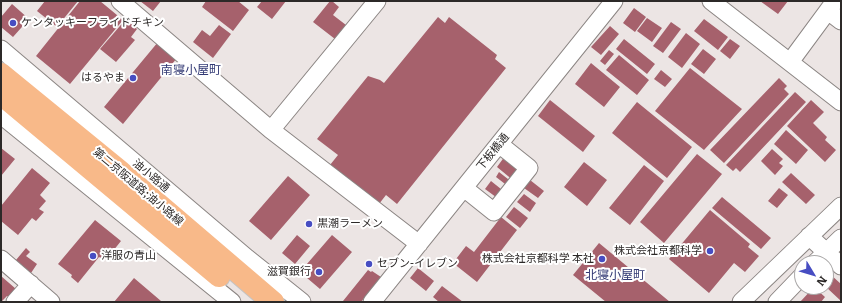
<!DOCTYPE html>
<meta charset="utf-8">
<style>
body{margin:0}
#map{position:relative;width:842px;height:303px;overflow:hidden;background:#ece5e4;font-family:Literata,serif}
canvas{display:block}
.frame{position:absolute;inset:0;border:2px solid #2c2928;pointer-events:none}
.north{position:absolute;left:794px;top:255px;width:40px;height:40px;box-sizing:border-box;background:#fff;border:1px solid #aba9a9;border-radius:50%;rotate:128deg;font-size:11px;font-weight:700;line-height:16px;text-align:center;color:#2c2928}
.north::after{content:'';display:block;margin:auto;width:14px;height:18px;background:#474dc2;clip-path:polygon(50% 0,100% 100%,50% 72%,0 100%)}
</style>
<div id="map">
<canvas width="842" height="303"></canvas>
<div class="frame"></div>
<div class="north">N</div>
</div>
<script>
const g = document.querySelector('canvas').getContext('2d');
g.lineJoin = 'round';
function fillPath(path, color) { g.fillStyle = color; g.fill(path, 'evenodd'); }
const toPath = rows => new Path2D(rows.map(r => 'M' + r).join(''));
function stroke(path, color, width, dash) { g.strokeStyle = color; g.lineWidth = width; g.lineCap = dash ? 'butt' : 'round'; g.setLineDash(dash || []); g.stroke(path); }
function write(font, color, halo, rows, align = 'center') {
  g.font = font + ' Literata,"Noto Sans JP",serif'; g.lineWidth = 4; g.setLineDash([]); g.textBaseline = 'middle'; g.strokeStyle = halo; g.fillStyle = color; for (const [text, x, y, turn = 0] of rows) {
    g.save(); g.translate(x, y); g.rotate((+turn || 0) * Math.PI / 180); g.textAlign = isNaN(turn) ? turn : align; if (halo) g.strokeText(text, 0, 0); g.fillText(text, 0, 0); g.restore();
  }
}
fillPath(toPath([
 [45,1,78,1,57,27,37,11],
 [80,1,100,1,123,20,70,84,36,56],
 [140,1,161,1,153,11],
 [206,1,238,1,249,10,233,31,202,7],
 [262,1,286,1,272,19,257,7],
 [330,1,332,1,339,7,333,15,346,25,335,39,313,22],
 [760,1,788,1,778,14],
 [12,4,29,19,13,37,1,27,1,17],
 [634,8,646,17,635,32,623,23],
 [438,17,445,23,449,17,497,55,495,59,506,68,397,204,386,195,379,204,330,165,338,155,317,139,368,76,380,80,384,83],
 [647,18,662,28,652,42,637,31],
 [126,19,137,29,131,37,135,40,116,62,100,49],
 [704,19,728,37,718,50,694,31],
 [671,22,681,29,663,53,653,46],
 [219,25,231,34,213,58,193,42,202,30,210,36],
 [610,26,619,34,601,55,591,47],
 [686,33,700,44,682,68,668,57],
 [624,39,655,64,647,74,616,49],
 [730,39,740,46,730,59,720,51],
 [158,42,177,58,123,124,104,107],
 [703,49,716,59,704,74,691,64],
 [609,50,614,54,605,65,600,61],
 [619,55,649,80,637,95,606,70],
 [591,63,620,87,604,107,575,84],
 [690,68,742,109,704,150,655,111],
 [661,70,672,79,665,87,654,79],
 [779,78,787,86,784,89,789,94,724,163,710,150],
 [795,92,806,102,740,172,736,168,733,171,726,165],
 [550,100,595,136,583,152,538,116],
 [811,100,824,112,813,123,827,137,825,140,836,150,825,162,787,126],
 [637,102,692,147,667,178,612,133],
 [786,130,808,150,796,164,774,144],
 [1,148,15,159,1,176],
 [772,149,783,159,779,163,783,166,775,175,761,161],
 [697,154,722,174,664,243,640,222],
 [505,156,522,170,514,181,497,167],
 [584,162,607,180,587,206,564,187],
 [644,165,664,181,630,225,609,208],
 [32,168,50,183,40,195,46,201,39,209,44,212,36,221,32,218,18,235,1,221,1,206],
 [499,172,513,183,509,187,496,177],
 [791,173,815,195,806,204,782,182],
 [288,176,310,195,271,240,249,221],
 [530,180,544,191,538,198,524,188],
 [491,181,506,193,500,200,485,189],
 [779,188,788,195,777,208,768,201],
 [524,194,536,203,530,212,517,202],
 [722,197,771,238,761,249,712,208],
 [514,207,528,218,520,228,506,217],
 [710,210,750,244,748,247,759,256,745,272,734,263,709,293,669,259],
 [501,217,517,230,477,282,453,263,466,246,474,252],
 [95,220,121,241,113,251,110,248,101,258,99,257,78,283,71,277,72,275,58,264],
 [297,235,310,246,295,264,282,253],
 [332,235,352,252,320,289,300,272],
 [599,243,670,302,606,302,573,275],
 [26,248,30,252,26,256,37,264,31,273,16,260],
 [418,268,434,281,426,291,410,278],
 [368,270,371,272,372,271,381,277,379,280,361,302,345,302,343,301],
 [831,275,841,284,841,301,826,287,826,280],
 [1,276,16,289,9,297,7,296,1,302],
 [134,278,161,301,160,302,114,302],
 [442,286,463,302,439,302,433,297],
 [814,287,825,297,821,302,800,302]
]), '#a6616c');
const minor = toPath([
 [120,1,271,130,419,244],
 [711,1,841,102],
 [828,11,841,21],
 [1,49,247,258,302,302],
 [790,62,835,1],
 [1,115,232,302],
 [271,130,377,1],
 [464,188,494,212,529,168,499,144],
 [809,236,841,266],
 [1,259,51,302],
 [815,263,841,238],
 [15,302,31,284],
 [372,302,614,1],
 [741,302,841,206],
 [777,302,802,276]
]);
const highway = toPath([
 [1,74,121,172,273,302],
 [1,94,219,276]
]);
stroke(minor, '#8b8583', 19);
stroke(highway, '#c4c3c3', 24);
stroke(minor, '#fff', 17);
stroke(highway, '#f8b989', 22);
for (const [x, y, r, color] of [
 [13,23,4,"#474dc2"],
 [133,78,4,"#474dc2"],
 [309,224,4,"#474dc2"],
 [710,251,4,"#474dc2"],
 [93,256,4,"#474dc2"],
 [602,259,4,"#474dc2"],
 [369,264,4,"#474dc2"],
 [319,272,4,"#474dc2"]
]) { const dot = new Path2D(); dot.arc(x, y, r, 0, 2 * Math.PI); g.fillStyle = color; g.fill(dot); stroke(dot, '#fff', 1.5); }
write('11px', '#2c2928', '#fff', [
 ["ケンタッキーフライドチキン",21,23],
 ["はるやま",125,78,"right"],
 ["黒潮ラーメン",317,224],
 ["株式会社京都科学",702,251,"right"],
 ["洋服の青山",101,256],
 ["株式会社京都科学 本社",594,259,"right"],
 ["セブン-イレブン",377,264],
 ["滋賀銀行",311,272,"right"]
], 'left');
write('11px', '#2c2928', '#fff', [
 ["下板橋通",493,152,-51],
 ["油小路通",151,176,40],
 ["第二京阪道路;油小路線",138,187,40]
]);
write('12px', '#323974', '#fff', [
 ["南寝小屋町",191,70],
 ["北寝小屋町",615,275]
]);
</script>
